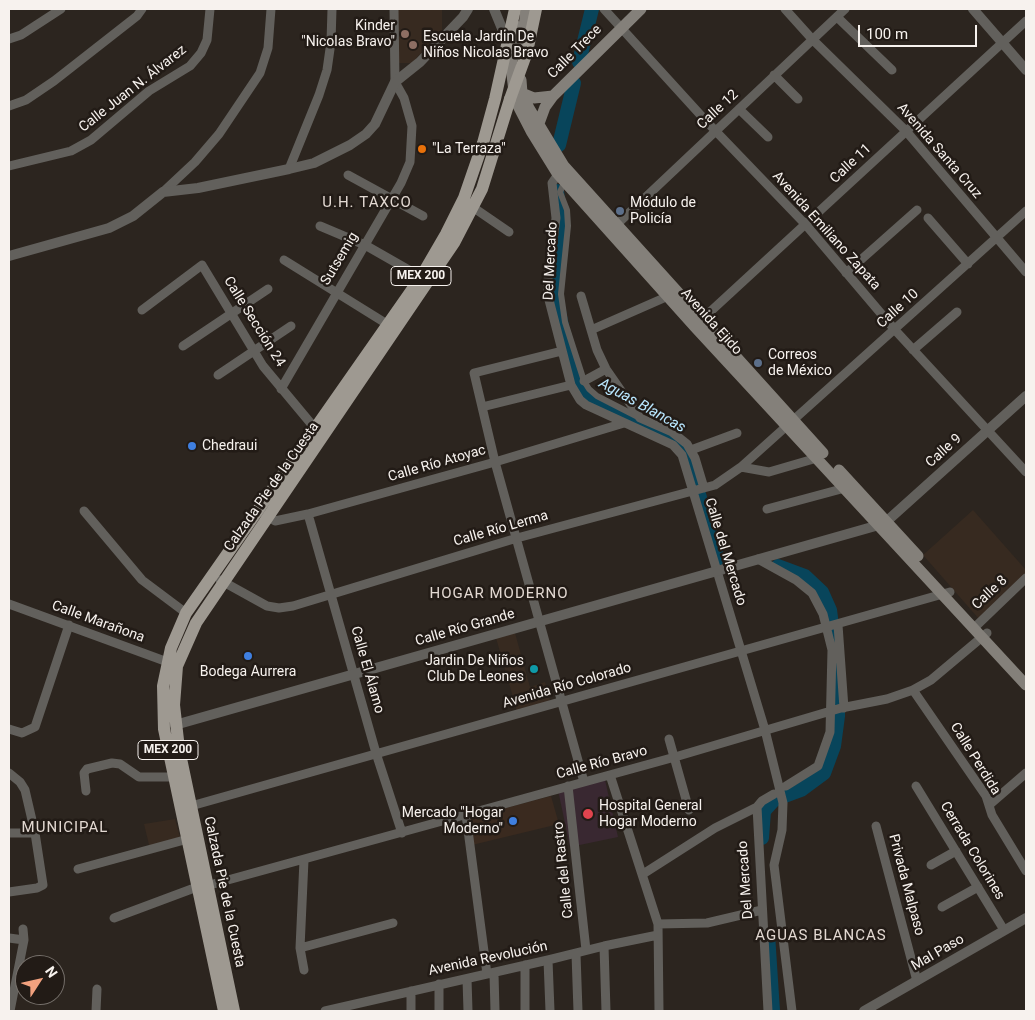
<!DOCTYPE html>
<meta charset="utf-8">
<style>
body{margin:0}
#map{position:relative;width:1035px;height:1020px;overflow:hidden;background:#2c251f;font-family:Roboto,sans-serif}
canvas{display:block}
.frame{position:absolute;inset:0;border:10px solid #f7f2ee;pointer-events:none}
.north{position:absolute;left:15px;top:955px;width:50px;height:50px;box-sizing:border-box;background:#221b16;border:1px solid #77716c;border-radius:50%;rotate:55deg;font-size:14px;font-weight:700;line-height:20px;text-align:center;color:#f7f2ee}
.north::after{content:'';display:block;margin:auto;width:18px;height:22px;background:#f2a17e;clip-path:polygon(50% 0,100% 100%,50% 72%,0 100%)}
.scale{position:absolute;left:858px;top:25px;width:119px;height:22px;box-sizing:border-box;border:2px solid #f7f2ee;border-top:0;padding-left:6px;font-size:15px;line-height:18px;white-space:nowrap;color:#f7f2ee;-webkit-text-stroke:4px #221b16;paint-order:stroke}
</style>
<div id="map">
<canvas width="1035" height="1020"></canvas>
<div class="frame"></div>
<div class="north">N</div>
<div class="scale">100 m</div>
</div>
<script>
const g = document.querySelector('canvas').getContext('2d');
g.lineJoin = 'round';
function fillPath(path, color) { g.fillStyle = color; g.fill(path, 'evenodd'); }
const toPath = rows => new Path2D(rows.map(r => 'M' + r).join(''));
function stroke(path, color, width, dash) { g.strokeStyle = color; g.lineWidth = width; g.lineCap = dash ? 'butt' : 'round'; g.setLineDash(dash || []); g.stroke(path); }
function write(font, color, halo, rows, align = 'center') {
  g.font = font + ' Roboto,sans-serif'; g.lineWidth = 5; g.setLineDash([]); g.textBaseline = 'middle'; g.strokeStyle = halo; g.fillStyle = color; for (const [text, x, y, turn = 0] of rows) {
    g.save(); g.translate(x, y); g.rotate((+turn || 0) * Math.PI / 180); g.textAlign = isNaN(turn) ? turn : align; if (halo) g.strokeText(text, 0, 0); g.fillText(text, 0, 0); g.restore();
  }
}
fillPath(toPath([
 [551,796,559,824,472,845,468,818]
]), '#3a2a1f');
fillPath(toPath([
 [396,9,442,9,442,35,418,56,413,63,397,63],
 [973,510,1026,570,1026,576,979,619,923,555],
 [515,633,530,687,545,682,551,704,517,711,496,638],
 [175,819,182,844,150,849,144,824]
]), '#372a20');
fillPath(toPath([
 [605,780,618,837,570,847,558,790]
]), '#392831');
stroke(toPath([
 [579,62,592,9],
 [559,145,574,83],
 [557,191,561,229,553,282,564,336,580,388,593,400,676,441,686,450,718,559],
 [762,838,764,811,774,800,801,790,824,773,834,746,838,716,838,673,830,610,822,592,805,576,778,566],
 [768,934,773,1011]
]), '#08455b', 14);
stroke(toPath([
 [565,181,560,192,567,210,568,226,561,294,565,322,584,381,589,389,597,396,638,417]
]), '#62605c', 6);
stroke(toPath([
 [604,9,706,121,806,225,895,330,1026,472],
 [785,9,812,39,906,131,1026,272],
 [837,17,892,70],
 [9,39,21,35,61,9],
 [774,75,798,99],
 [9,106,26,100,54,81,137,16,142,9],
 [739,109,768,137],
 [9,166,71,151,91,140,149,91,190,66,201,53,207,40,210,9],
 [289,169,319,95,327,70,331,42,332,9],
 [561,170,552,183,556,218,548,279,548,296,571,385,580,400,586,405,673,445,682,455,765,730,783,803,782,830,774,865,792,1011],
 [348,175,423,216],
 [163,192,195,162,219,134,260,73,268,48,271,9],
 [474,208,509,232],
 [928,218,968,264],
 [320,226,365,245,421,277],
 [613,228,845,9],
 [284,260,387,324],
 [846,273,917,210],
 [581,296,597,350,606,369,640,418,672,432,687,444,695,458,704,488],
 [142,310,202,265,263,366,318,432],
 [699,322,1026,21],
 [591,330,673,294],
 [183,346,268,289],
 [913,350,957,312],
 [562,351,474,373,495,462,584,782],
 [218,375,291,326],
 [584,381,606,369],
 [281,389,401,183,410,162,412,126,404,98,395,82,394,9],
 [482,407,571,385],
 [691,450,737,433],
 [741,467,769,472,817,458],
 [767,509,845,488],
 [84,511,142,580,186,613],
 [308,514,376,753,402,833],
 [265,515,275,521,308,514,495,462,624,423],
 [758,559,796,580,812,593,823,614,832,650,830,732,818,766,786,786],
 [220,580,267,606,279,608,293,606,517,538,715,485,741,467,1026,211],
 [9,604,173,664],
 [838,625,844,708],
 [974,628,1026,578],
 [913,690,986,796,992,815,1026,871],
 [9,729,22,733,35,727,69,625],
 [669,739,689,810],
 [9,773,20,782,25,790,35,833,43,885,37,888,9,892],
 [610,775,658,924,659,1011],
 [568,786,586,950],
 [916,786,1004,930],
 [86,791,84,773,87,769,112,763,120,764,139,777,173,777],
 [989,805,1026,773],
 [191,806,950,592],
 [757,807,768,1011],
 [466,815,487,974],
 [876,826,917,981],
 [9,833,35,833],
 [304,860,300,948,304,970],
 [931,865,956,851],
 [78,869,188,839],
 [643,874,715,828,757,807,762,801,774,794],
 [206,886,675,757,841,708,887,699,913,690,931,680,987,633],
 [942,907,978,887],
 [114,918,197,887],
 [658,924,707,923,762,910],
 [9,938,24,940],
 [604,946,606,1011],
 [300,948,393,923],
 [576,954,578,1011],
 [548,960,550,1011],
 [494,973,495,1011],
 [467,979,468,1011],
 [439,984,439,1011],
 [10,1011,24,940,23,929],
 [96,1011,97,989],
 [325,1011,548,960,604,946,658,935],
 [411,1011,411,991],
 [525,1011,525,965]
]), '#62605c', 9);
stroke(toPath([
 [494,9,508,43],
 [973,9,1026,70],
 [9,256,109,228,133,216,163,192,198,188,289,169,314,163,350,145,366,134,375,124,395,82,420,62,463,17,468,9],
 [175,725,879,525,887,521,1026,396],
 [864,1011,1026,918]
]), '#62605c', 10);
stroke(toPath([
 [516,26,511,66,515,100,531,131,557,173,695,327,1026,685],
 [521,56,526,9],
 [521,80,522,93,529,108,564,166,823,453],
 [522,93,534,98,553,96],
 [538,126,545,107,553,96,641,9],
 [839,470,918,556]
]), '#84807a', 11);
stroke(toPath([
 [224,1011,164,729,163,686,171,648,186,613,421,277,446,234,464,198,483,143,495,99,515,9],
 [234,1011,179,749,174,705,177,666,196,623,454,243,482,189,510,99]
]), '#9e9991', 12);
stroke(toPath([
 [510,99,527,52,536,9]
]), '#9e9991', 12);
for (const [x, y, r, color] of [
 [405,34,5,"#8d6e63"],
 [413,45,5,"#8d6e63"],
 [422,149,5,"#e8710a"],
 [620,211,5,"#5c6f8a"],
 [758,363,5,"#5c6f8a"],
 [192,446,5,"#3f7fe0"],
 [248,656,5,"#3f7fe0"],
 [534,669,5,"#0f9aa8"],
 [588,814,6,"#e0444e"],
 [513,821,5,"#3f7fe0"]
]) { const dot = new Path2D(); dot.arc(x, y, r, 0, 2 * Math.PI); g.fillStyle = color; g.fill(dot); stroke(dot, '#221b16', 2); }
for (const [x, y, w] of [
 [421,276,60],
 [168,750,60]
]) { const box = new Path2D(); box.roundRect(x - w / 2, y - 9.5, w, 19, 4); g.fillStyle = '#221b16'; g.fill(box); stroke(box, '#f7f2ee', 1); }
write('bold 12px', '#f7f2ee', null, [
 ["MEX 200",421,276],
 ["MEX 200",168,750]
]);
write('14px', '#f7f2ee', '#221b16', [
 ["Kinder",395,26,"right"],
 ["\"Nicolas Bravo\"",395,42,"right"],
 ["Escuela Jardin De",423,37],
 ["Niños Nicolas Bravo",423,53],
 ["\"La Terraza\"",432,149],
 ["Módulo de",630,203],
 ["Policía",630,219],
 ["Correos",768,355],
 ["de México",768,371],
 ["Chedraui",202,446],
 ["Jardin De Niños",524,661,"right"],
 ["Club De Leones",524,677,"right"],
 ["Bodega Aurrera",248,672,"center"],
 ["Hospital General",599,806],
 ["Hogar Moderno",599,822],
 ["Mercado \"Hogar",503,813,"right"],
 ["Moderno\"",503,829,"right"]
], 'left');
write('14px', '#f7f2ee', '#221b16', [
 ["Calle Trece",575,52,-45],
 ["Calle Juan N. Álvarez",133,89,-38],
 ["Calle 12",718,110,-43],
 ["Avenida Santa Cruz",939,151,49],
 ["Calle 11",851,164,-43],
 ["Avenida Emiliano Zapata",826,231,48],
 ["Sutsemig",340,259,-59],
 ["Del Mercado",551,261,-87],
 ["Calle 10",898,309,-42],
 ["Calle Sección 24",254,322,58],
 ["Avenida Ejido",711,322,48],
 ["Calle 9",944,451,-42],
 ["Calle Río Atoyac",437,464,-16],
 ["Calzada Pie de la Cuesta",272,487,-55],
 ["Calle Río Lerma",501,529,-16],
 ["Calle del Mercado",725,552,73],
 ["Calle 8",990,593,-43],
 ["Calle Marañona",98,622,20],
 ["Calle Río Grande",465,628,-16],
 ["Calle El Álamo",367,670,74],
 ["Avenida Río Colorado",567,686,-16],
 ["Calle Perdida",975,759,58],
 ["Calle Río Bravo",602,763,-15],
 ["Cerrada Colorines",972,851,59],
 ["Calle del Rastro",564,870,-96],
 ["Del Mercado",746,880,-94],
 ["Privada Malpaso",906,885,75],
 ["Calzada Pie de la Cuesta",224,892,78],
 ["Mal Paso",938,953,-30],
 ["Avenida Revolución",488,959,-12]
]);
g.letterSpacing = '1px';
write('15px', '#e3d9d2', '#221b16', [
 ["U.H. TAXCO",367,203],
 ["HOGAR MODERNO",499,594],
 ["MUNICIPAL",65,828],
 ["AGUAS BLANCAS",821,936]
]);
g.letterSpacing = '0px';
write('italic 15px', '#b9e7ff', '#221b16', [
 ["Aguas Blancas",642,406,29]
]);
</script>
